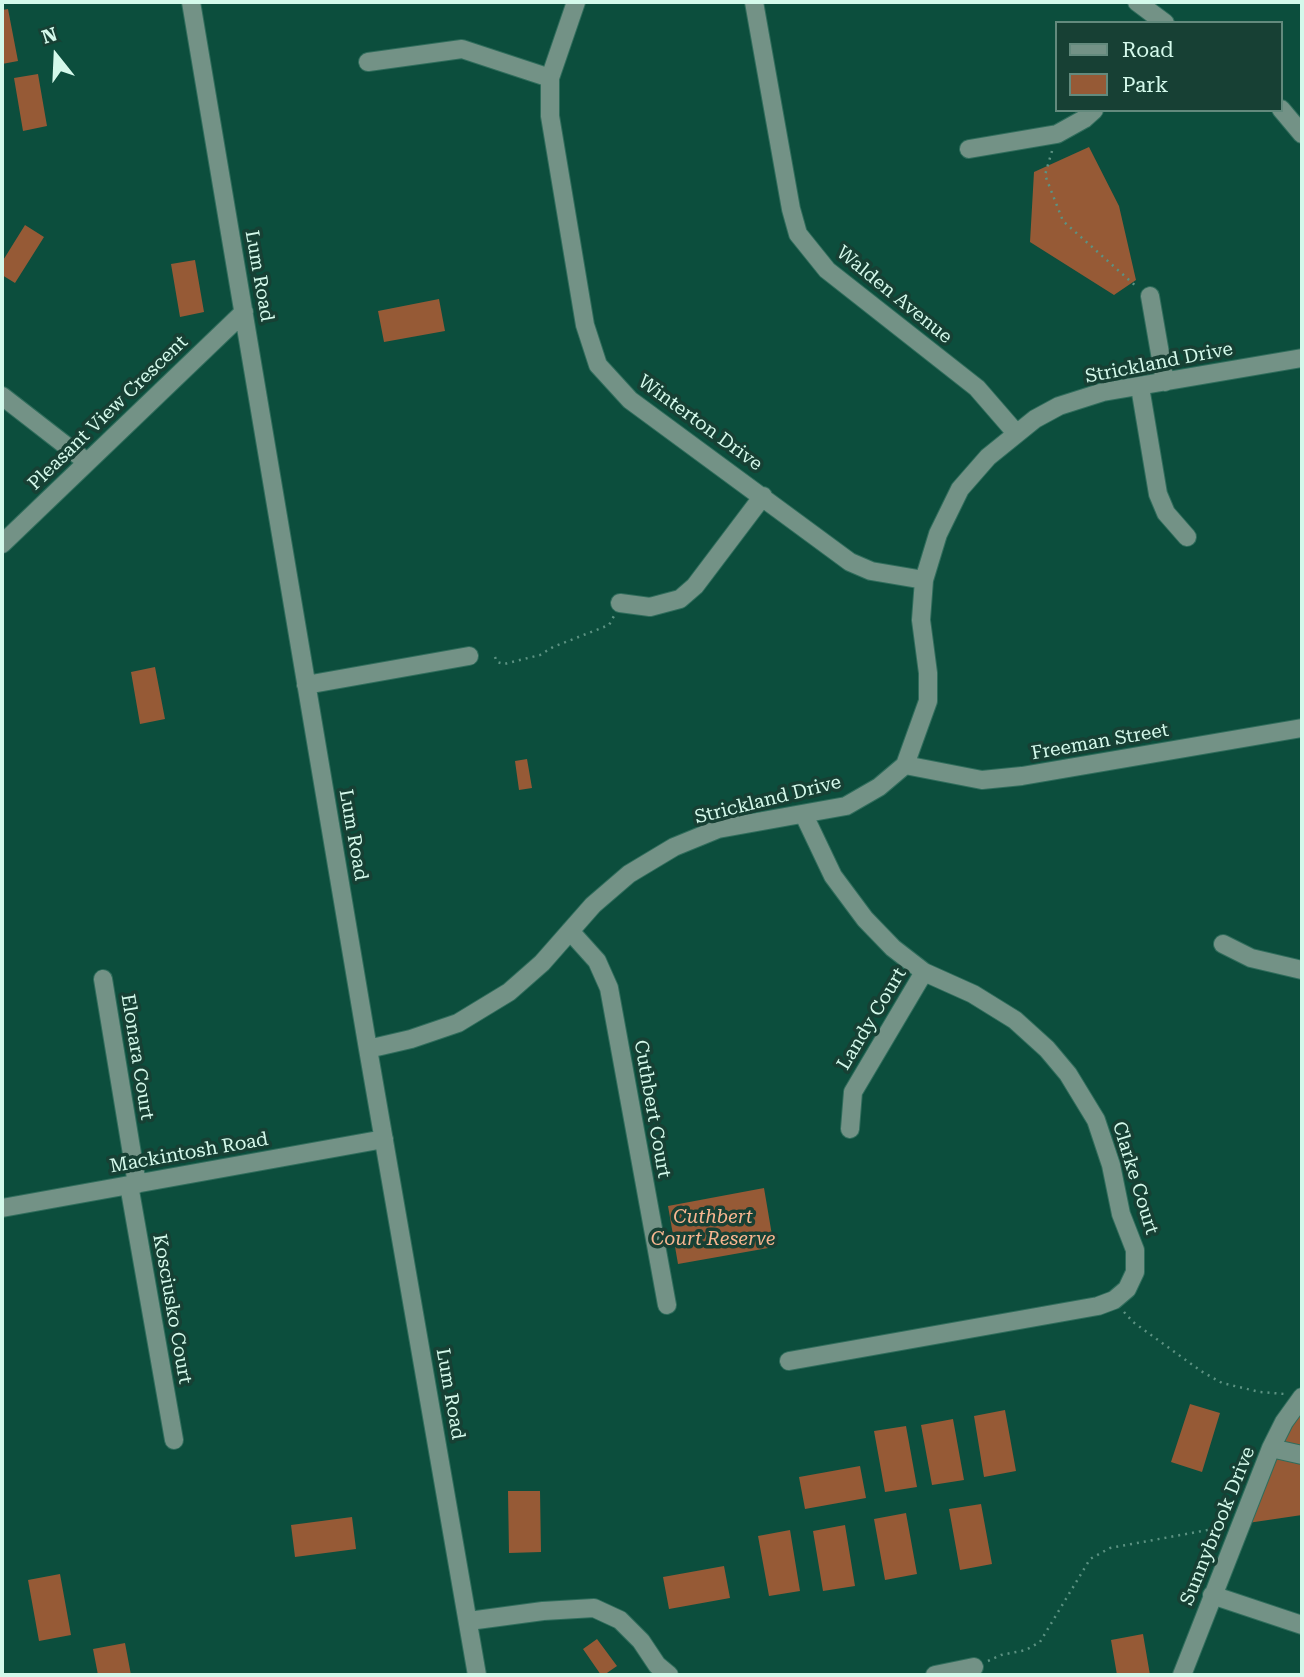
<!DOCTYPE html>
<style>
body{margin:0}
#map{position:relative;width:1304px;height:1677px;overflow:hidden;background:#0c4e3d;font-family:"Roboto Serif",serif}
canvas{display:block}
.frame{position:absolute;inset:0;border:4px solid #d4f9eb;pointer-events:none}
.legend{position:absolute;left:1055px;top:21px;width:228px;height:91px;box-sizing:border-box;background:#174034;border:2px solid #638a7d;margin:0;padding:9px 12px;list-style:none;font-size:21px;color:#d4f9eb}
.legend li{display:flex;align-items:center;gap:14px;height:35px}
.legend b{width:35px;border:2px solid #638a7d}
.north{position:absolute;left:21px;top:21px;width:70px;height:70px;-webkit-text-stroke:5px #174034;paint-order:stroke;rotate:342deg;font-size:19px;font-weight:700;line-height:28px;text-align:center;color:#d4f9eb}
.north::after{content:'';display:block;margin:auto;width:24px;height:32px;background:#d4f9eb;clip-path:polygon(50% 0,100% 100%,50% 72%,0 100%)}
</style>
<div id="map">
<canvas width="1304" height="1677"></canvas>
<div class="frame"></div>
<ul class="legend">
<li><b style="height:9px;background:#739286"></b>Road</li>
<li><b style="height:19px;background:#965a36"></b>Park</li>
</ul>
<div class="north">N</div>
</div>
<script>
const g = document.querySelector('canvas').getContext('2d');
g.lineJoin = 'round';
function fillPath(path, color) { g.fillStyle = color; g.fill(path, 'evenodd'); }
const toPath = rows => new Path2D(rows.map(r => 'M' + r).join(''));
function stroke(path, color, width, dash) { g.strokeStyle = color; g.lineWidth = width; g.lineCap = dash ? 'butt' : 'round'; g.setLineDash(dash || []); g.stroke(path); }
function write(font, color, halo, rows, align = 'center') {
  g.font = font + ' "Roboto Serif",serif'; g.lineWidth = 7; g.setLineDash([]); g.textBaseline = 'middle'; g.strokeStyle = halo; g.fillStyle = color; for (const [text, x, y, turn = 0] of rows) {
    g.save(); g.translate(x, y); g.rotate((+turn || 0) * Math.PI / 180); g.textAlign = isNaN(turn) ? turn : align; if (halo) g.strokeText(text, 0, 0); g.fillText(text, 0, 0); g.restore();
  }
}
fillPath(toPath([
 [8,9,18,61,2,64,2,10],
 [38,74,47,126,23,131,14,78],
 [1089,147,1119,206,1136,280,1114,295,1030,242,1034,172],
 [25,225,44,237,15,283,2,275,2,262],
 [195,260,204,312,180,317,171,264],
 [439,299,445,331,384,342,378,311],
 [155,667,165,719,140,724,131,672],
 [527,759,532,788,519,790,515,761],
 [764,1188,774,1247,678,1264,668,1206],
 [1302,1399,1302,1515,1241,1524],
 [1190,1404,1220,1413,1202,1472,1171,1462],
 [1005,1410,1016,1471,984,1477,974,1416],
 [953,1419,964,1480,932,1485,921,1425],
 [906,1426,917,1487,885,1492,874,1431],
 [860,1466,866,1498,805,1509,799,1477],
 [508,1491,540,1491,541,1552,509,1553],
 [981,1504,992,1564,960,1570,949,1509],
 [906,1513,917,1574,885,1580,874,1519],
 [352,1517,356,1549,295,1557,291,1525],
 [845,1525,855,1586,823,1591,813,1531],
 [790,1530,800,1591,769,1596,758,1536],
 [724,1566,730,1598,669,1609,663,1577],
 [60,1574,71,1635,39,1641,28,1580],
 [1143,1634,1150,1675,1117,1675,1111,1640],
 [597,1639,617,1666,604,1675,601,1675,583,1649],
 [125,1643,131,1675,98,1675,93,1649]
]), '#965a36');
const minor = toPath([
 [191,2,368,1049,477,1675],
 [576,2,550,78,550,116,585,325,598,365,630,400,850,562,871,571,924,580],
 [754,2,791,209,798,234,827,270,977,388,1016,433],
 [1137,2,1165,23],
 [368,62,462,49,550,78],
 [1281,109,1302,134],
 [969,149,1057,134,1084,119,1094,110],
 [1150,296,1165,382],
 [1140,387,1158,494,1166,513,1187,537],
 [2,396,87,462],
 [2,544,244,312],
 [620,603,650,607,680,599,695,586,763,496],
 [306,685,469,656],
 [905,765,982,780,1022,776,1302,728],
 [570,931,597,961,609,988,667,1305],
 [1223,944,1251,958,1302,970],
 [103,979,137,1184],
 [368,1049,411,1039,458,1023,509,992,542,963,593,905,629,874,674,847,718,829,846,806,879,787,905,765,928,701,928,673,921,620,924,580,938,534,960,489,988,457,1035,419,1059,406,1103,392,1302,358],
 [850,1129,853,1092,924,972],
 [129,1185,174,1440],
 [2,1208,384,1139],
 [789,1361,1098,1306,1114,1300,1127,1289,1135,1272,1135,1250,1121,1214,1111,1165,1096,1120,1068,1074,1047,1049,1015,1020,973,994,924,972,893,948,865,919,833,876,804,815],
 [1271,1448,1302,1455],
 [1212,1595,1302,1625],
 [469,1621,543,1611,594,1608,620,1620,641,1641,657,1665,669,1675],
 [935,1675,974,1667],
 [1182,1675,1271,1448,1284,1422,1302,1397]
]);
stroke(minor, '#306d5c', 20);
stroke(toPath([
 [1052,151,1045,175,1063,221,1138,288],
 [495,657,497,662,504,664,540,655,553,647,609,625,614,616],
 [1124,1312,1133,1322,1201,1371,1222,1383,1260,1392,1285,1394],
 [988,1661,1001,1655,1026,1650,1040,1642,1090,1559,1110,1548,1224,1527]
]), '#5c9282', 2.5, [2, 5]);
stroke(minor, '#739286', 18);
write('19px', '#d4f9eb', '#174034', [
 ["Lum Road",259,276,80],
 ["Walden Avenue",894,295,39],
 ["Strickland Drive",1159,363,-11],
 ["Pleasant View Crescent",108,413,-44],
 ["Winterton Drive",700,423,36],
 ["Freeman Street",1100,742,-10],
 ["Strickland Drive",768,800,-14],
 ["Lum Road",353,835,80],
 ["Landy Court",872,1019,-59],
 ["Elonara Court",137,1057,81],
 ["Cuthbert Court",652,1109,80],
 ["Mackintosh Road",189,1153,-10],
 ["Clarke Court",1135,1178,73],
 ["Kosciusko Court",172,1309,80],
 ["Lum Road",450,1394,80],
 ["Sunnybrook Drive",1218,1526,-68]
]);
write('italic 19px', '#f8b690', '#174034', [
 ["Cuthbert",713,1217],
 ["Court Reserve",713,1239]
]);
</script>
